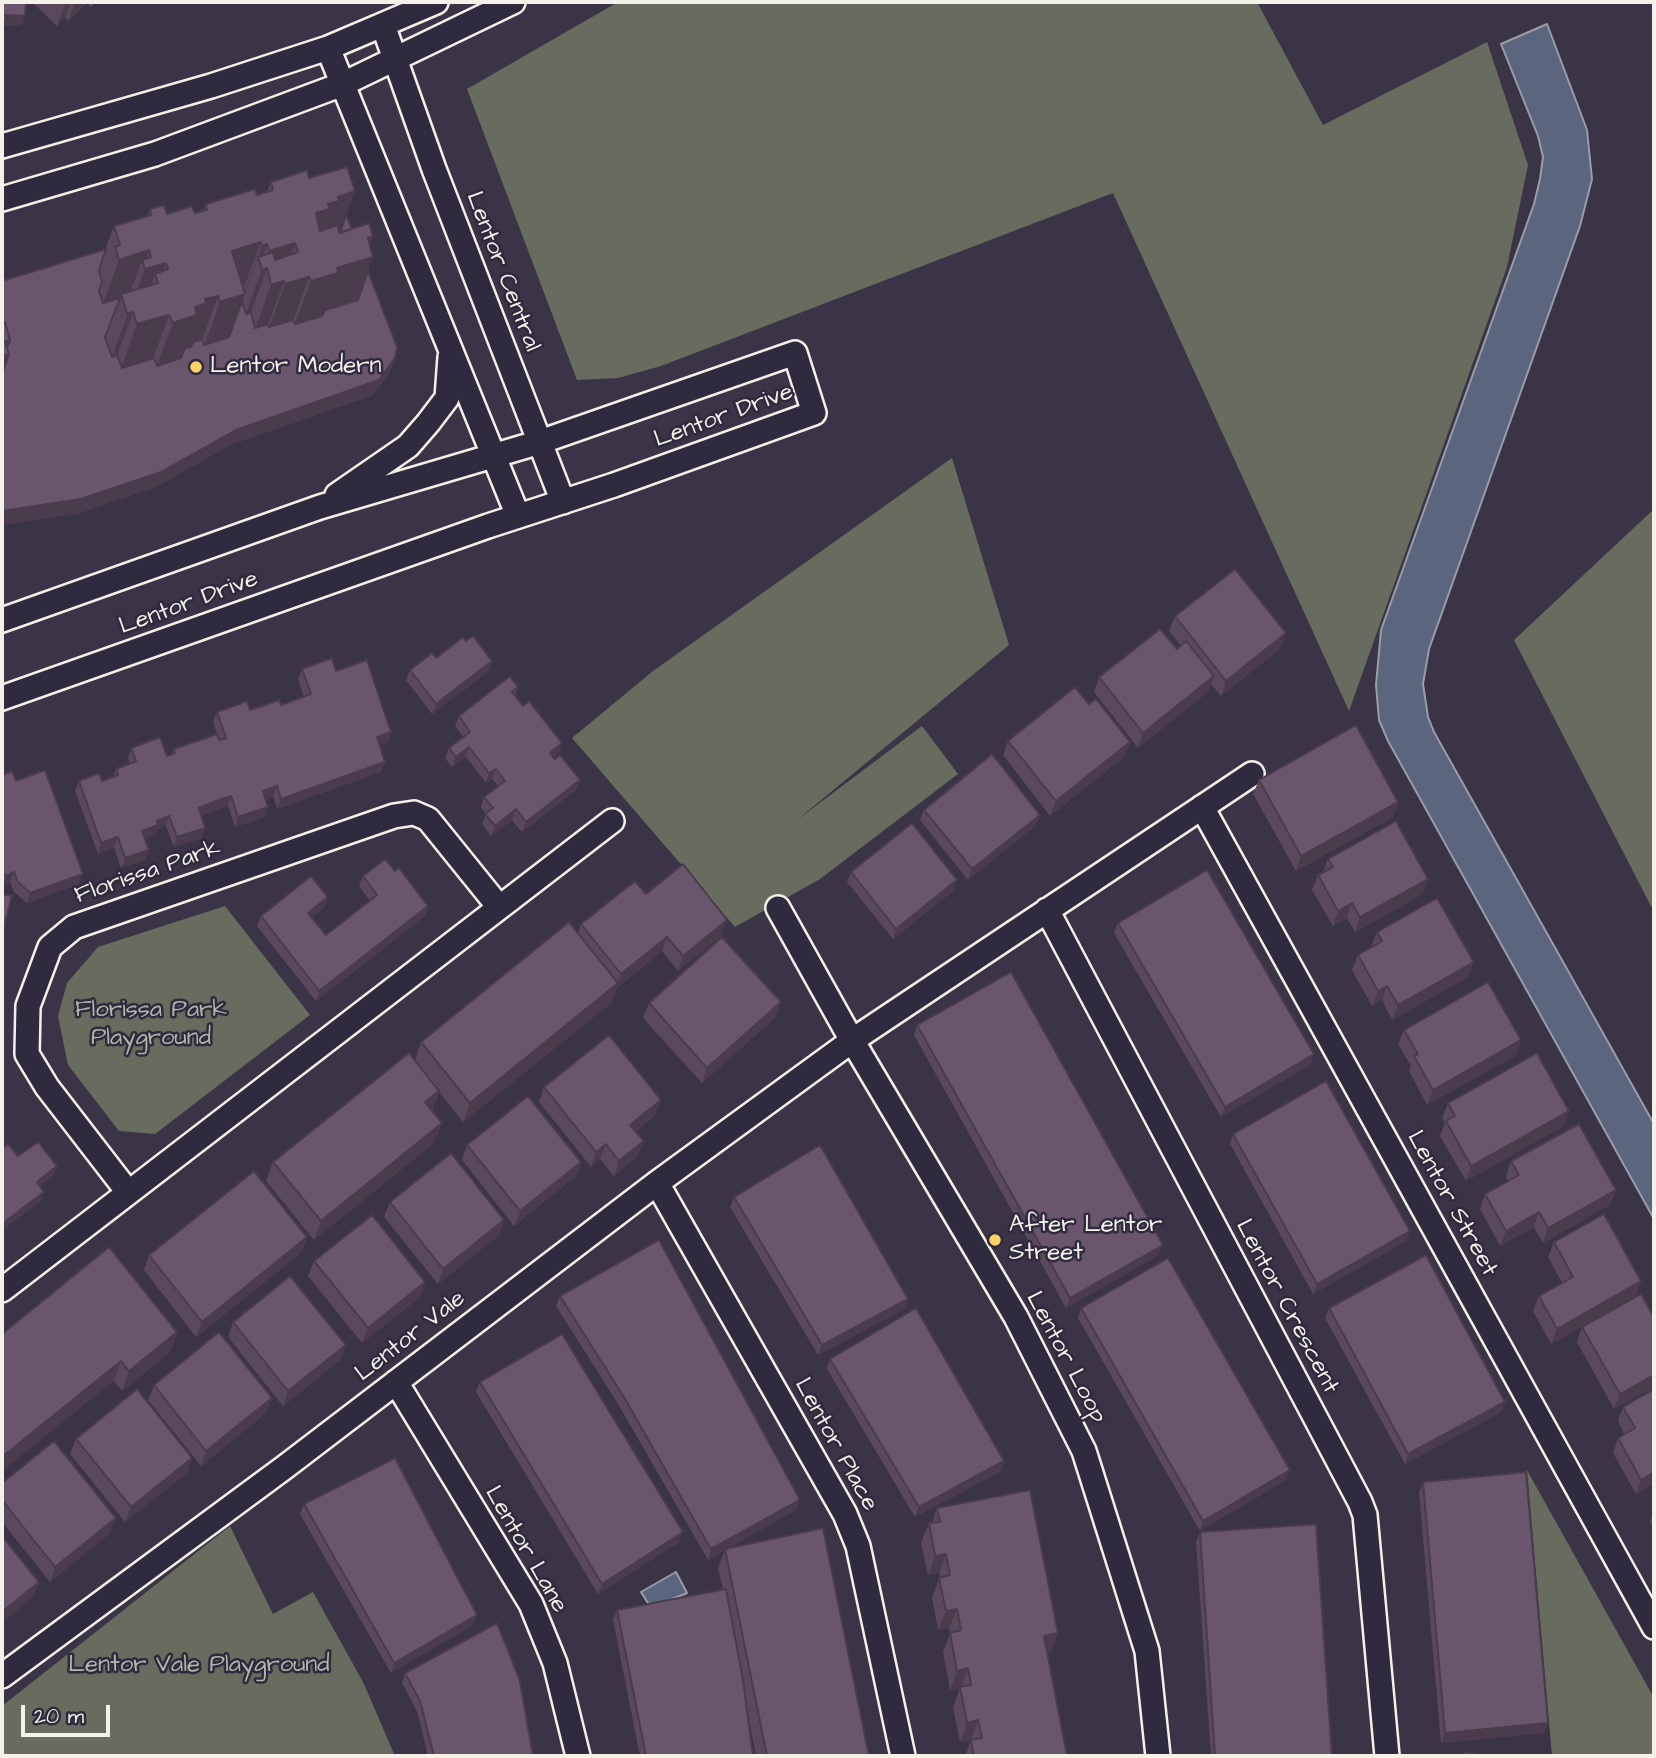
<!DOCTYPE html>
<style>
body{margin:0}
#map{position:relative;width:1656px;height:1758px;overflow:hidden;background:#3b3346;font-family:"Architects Daughter",sans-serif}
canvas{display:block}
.frame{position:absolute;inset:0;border:4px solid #f4f1e8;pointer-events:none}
.scale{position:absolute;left:21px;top:1705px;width:89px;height:32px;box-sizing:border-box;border:4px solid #f4f1e8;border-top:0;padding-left:9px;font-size:21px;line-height:24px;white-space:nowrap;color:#f4f1e8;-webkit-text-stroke:5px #2f2a3d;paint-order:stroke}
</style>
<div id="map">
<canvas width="1656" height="1758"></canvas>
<div class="frame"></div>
<div class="scale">20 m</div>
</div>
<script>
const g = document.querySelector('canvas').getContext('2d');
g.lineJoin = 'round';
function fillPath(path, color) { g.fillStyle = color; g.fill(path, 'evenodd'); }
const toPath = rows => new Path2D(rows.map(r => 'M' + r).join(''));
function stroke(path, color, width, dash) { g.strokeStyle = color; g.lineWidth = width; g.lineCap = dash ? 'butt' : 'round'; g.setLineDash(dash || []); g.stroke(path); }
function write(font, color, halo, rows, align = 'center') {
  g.font = font + ' "Architects Daughter",sans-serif'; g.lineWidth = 5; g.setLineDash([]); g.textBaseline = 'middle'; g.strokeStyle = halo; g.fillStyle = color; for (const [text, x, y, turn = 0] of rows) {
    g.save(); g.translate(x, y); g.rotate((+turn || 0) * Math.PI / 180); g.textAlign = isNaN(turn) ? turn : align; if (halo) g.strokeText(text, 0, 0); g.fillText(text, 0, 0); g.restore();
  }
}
fillPath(toPath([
 [618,2,1257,2,1323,125,1487,42,1528,165,1507,267,1349,711,1113,193,661,366,618,378,577,380,467,89],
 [952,458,1009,645,797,820,922,726,958,774,820,879,735,927,572,738,653,671],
 [1654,509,1654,912,1514,640],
 [225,906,310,1015,155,1134,119,1131,68,1065,58,1016,67,983,98,947],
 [1527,1470,1654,1698,1654,1756,1552,1756],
 [230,1526,273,1614,313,1592,363,1682,395,1756,2,1756,2,1706]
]), '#676c5f');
const water = toPath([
 [1547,24,1587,130,1592,179,1580,226,1429,649,1423,684,1428,717,1434,732,1654,1124,1654,1219,1388,741,1379,720,1376,685,1381,630,1534,204,1540,179,1543,157,1538,136,1501,44,1547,24],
 [676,1572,687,1593,651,1608,641,1592,676,1572]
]);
fillPath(water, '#5c657e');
stroke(water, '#999da8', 2);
const minor = toPath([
 [383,25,434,169,563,502],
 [328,48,518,516],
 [2,146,211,86,328,48,436,2],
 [2,199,155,154,343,84,513,2],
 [337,495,408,446,428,423,447,398,450,357],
 [2,620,320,507,540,442,795,353,814,413,614,485,488,526,2,698],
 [1202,807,1654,1627],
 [778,908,846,1030,1016,1317,1084,1451,1147,1651,1158,1756],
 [1047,910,1360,1502,1365,1515,1387,1756],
 [657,1183,845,1514,858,1546,903,1756],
 [128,1192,47,1087,27,1054,28,1006,50,947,74,927,394,816,414,813,428,819,499,907],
 [2,1290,612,821],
 [396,1382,531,1604,555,1663,578,1756],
 [2,1676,285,1467,657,1183,853,1040,1252,774]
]);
stroke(minor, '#f4f1e8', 28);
stroke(minor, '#2f2a3d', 23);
fillPath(toPath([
 [2,2,22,26,2,25],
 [32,2,96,2,91,7,87,3,68,21,65,17,57,26],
 [309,178,355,191,346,215,352,229,370,245,368,271,389,373,373,395,230,445,156,487,76,514,2,525,114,226,147,216,150,209,167,214,195,213,203,211,206,204,257,195,267,192,271,182],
 [1175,616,1281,648,1221,696,1211,684,1209,691,1138,748,1094,692,1099,677,1177,649,1181,646,1169,631],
 [466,641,492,661,489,671,432,714,406,680,410,670],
 [302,669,336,671,391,732,388,742,379,745,381,772,277,809,273,796,266,799,268,807,265,817,235,827,228,806,201,815,202,838,174,847,166,826,157,829,155,835,145,838,145,860,121,868,114,848,98,854,75,791,79,781,102,781,113,777,116,769,130,764,128,758,131,748,167,756,171,754,174,749,218,737,213,722,217,712,250,710,281,705,304,697,298,679],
 [518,687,515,696,559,753,553,757,576,790,522,832,512,820,491,836,482,824,486,814,481,807,484,797,498,786,492,779,486,783,466,757,452,767,445,758,449,748,463,737,455,726,459,716],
 [1089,704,1130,742,1124,757,1050,816,1003,755,1008,741],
 [2,775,16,781,79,884,27,903,14,892,10,882,2,886],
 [1259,780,1398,802,1393,817,1296,871,1253,794],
 [924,810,1036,825,968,880,920,820],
 [1328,859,1423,894,1355,932,1347,918,1333,926,1312,890,1318,875,1323,872],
 [395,871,428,906,425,916,316,1001,257,926,261,916,325,907,312,917,326,935,370,901,359,886,363,876],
 [851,872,954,890,893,939,847,882],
 [646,894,722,935,678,971,662,951,617,988,611,1003,463,1122,439,1092,432,1111,434,1143,314,1240,266,1181,273,1162,415,1060,421,1042,578,933,581,924],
 [1118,923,1314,1054,1310,1065,1221,1117,1114,933],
 [1377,932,1468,977,1392,1020,1382,1000,1372,1006,1352,970,1358,955,1371,947],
 [649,1003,776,1017,702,1083,643,1018],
 [917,1025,1159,1255,1066,1308,914,1035],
 [1404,1030,1521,1040,1516,1055,1427,1105,1409,1071,1411,1066,1398,1044],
 [544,1087,655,1115,636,1131,638,1156,614,1176,600,1159,591,1167,539,1102],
 [1448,1103,1564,1126,1466,1181,1440,1136,1445,1123,1442,1118],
 [1233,1134,1410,1231,1406,1241,1313,1294,1230,1144],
 [467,1145,581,1162,576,1176,514,1226,462,1160],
 [1511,1161,1616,1190,1610,1205,1543,1243,1534,1227,1500,1246,1480,1209,1485,1194,1508,1181,1506,1176],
 [734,1197,905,1309,818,1355,730,1207],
 [390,1202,504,1220,499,1235,438,1284,384,1217],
 [307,1237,302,1252,196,1337,144,1270,149,1255],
 [1554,1242,1636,1296,1551,1344,1533,1311,1539,1296,1562,1283,1548,1257],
 [314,1261,425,1282,420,1297,362,1343,308,1276],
 [560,1296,800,1500,796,1510,728,1548,869,1756,756,1756,748,1714,753,1756,640,1756,613,1620,617,1610,723,1589,718,1568,725,1550,708,1560,618,1404,556,1306],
 [1081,1308,1286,1480,1200,1531,1078,1318],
 [1329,1308,1505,1402,1501,1412,1405,1464,1325,1318],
 [1654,1317,1654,1387,1614,1409,1577,1342,1582,1327],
 [233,1322,346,1345,340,1360,283,1406,228,1337],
 [177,1332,170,1352,122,1391,114,1381,2,1334],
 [830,1359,1004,1461,1001,1471,915,1517,827,1369],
 [480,1382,679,1542,598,1594,476,1392],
 [154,1385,266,1413,201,1466,148,1400],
 [1654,1389,1654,1484,1636,1494,1613,1453,1618,1438,1624,1434,1618,1421,1623,1407],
 [76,1439,187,1473,125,1522,70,1454],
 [1423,1482,1548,1723,1544,1733,1441,1743,1419,1492],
 [2,1483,110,1533,50,1582,2,1522],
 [304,1504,473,1625,391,1673,300,1514],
 [937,1508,1051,1653,1047,1653,1067,1756,965,1756,971,1740,960,1742,953,1707,960,1688,950,1690,943,1652,950,1633,949,1628,938,1630,932,1597,940,1577,939,1573,928,1575,921,1543,929,1523,932,1523],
 [1654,1511,1654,1530,1650,1522],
 [1200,1532,1332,1756,1211,1756,1196,1542],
 [405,1673,533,1756,428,1756,417,1711,402,1683]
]), '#5a495d');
fillPath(toPath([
 [66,2,71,2,65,17,57,26],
 [75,2,87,2,68,21],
 [6,15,25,16,22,26,2,25],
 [355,191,334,250,310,230,316,213,338,197],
 [373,236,365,259,373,257,352,315,289,339,311,281,309,277,288,335,264,342,285,284,304,274,337,268,368,238],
 [261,242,241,295,244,294,262,246,267,244,260,264,258,257,224,352,199,360,220,302,218,296,197,354,151,381,173,323,205,299,232,251],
 [295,243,281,282,284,281,263,339,250,343,271,285,267,268,246,327,240,329,269,251],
 [149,250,144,265,142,260,125,307,121,294,114,313,98,318,119,260],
 [166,263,148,314,169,315,148,373,116,382,137,324,158,283,155,274,137,324,133,312,112,370,106,372,145,269],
 [10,340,9,354,2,374,2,352,5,342],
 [395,358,389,373,373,395,230,445,156,487,76,514,2,525,2,511,236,430],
 [1286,633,1281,648,1221,696,1226,681],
 [492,661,489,671,432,714,436,704],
 [1214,676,1209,691,1138,748,1143,733],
 [391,732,388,742,373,747,377,737],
 [1130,742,1124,757,1050,816,1056,801],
 [562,743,559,753,546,763,550,753],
 [469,747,466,757,452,767,456,757],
 [385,762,381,772,277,809,281,799],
 [496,769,492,779,486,783,489,773],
 [580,780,576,790,522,832,526,822],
 [277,786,273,796,260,801,263,791],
 [231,796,228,806,195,818,199,808],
 [1398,802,1393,817,1296,871,1301,856],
 [268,807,265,817,235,827,238,817],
 [516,809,512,820,491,836,495,826],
 [1040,815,1036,825,968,880,972,869],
 [169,816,166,826,157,829,155,835,138,841,142,831,157,821],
 [205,828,202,838,174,847,177,837],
 [118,837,114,848,98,854,101,843],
 [149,850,145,860,121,868,125,858],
 [14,872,10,882,2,886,6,876],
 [83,874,79,884,27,903,30,893],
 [1428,879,1423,894,1355,932,1360,917],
 [957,880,954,890,893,939,896,929],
 [328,897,325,907,305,923,308,913],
 [1352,903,1347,918,1333,926,1338,911],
 [428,906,425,916,316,1001,319,991],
 [727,920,722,935,678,971,683,956],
 [667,937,662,951,617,988,611,1003,463,1122,470,1103,617,984,621,974],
 [1474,962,1468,977,1392,1020,1398,1005],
 [1387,986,1382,1000,1372,1006,1378,991],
 [781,1002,776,1017,702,1083,707,1068],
 [1521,1040,1516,1055,1427,1105,1433,1090],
 [1314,1054,1310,1065,1221,1117,1225,1107],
 [439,1091,432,1110,418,1122,425,1102],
 [661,1100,655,1115,625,1139,630,1125],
 [1569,1111,1564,1126,1466,1181,1471,1166],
 [442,1123,434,1143,314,1240,321,1221],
 [644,1141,638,1156,614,1176,619,1161],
 [606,1144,600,1159,591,1167,596,1152],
 [581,1162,576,1176,514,1226,520,1211],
 [57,1166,53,1176,33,1192,37,1182],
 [1616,1190,1610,1205,1543,1243,1548,1228],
 [44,1192,40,1202,2,1231,2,1224],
 [1539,1212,1534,1227,1500,1246,1506,1231],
 [504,1220,499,1235,438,1284,443,1269],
 [1410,1231,1406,1241,1313,1294,1317,1284],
 [307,1237,302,1252,196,1337,202,1322],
 [1163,1245,1159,1255,1066,1308,1070,1298],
 [1641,1281,1636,1296,1551,1344,1557,1329],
 [425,1282,420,1297,362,1343,368,1328],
 [908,1299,905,1309,818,1355,822,1345],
 [177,1332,170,1352,122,1391,129,1371],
 [346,1345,340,1360,283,1406,288,1391],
 [121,1361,114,1381,2,1471,2,1457],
 [1654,1375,1654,1387,1614,1409,1620,1394],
 [272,1398,266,1413,201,1466,206,1451],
 [1505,1402,1501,1412,1405,1464,1408,1454],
 [192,1458,187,1473,125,1522,131,1507],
 [1004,1461,1001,1471,915,1517,919,1507],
 [1290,1470,1286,1480,1200,1531,1203,1521],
 [1654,1472,1654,1484,1636,1494,1641,1480],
 [800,1500,796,1510,708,1560,711,1549],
 [116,1518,110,1533,50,1582,55,1567],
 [683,1532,679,1542,598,1594,602,1584],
 [946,1554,939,1573,928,1575,935,1556],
 [39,1582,33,1597,2,1623,2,1612],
 [957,1609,949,1628,938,1630,946,1611],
 [477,1615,473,1625,391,1673,394,1663],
 [1058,1633,1051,1653,1037,1656,1044,1636],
 [968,1668,961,1688,950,1690,957,1671],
 [978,1720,971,1740,960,1742,967,1723],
 [1548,1723,1544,1733,1441,1743,1445,1733]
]), '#4a3c4c');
const building = toPath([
 [2,2,26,2,25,16,6,15,2,14,2,2],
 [347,167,355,191,338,197,339,201,328,204,330,209,316,213,320,231,338,225,339,233,369,223,373,236,368,238,373,257,337,268,338,273,311,281,309,277,285,284,284,281,271,285,267,268,262,270,258,257,273,252,275,260,298,252,295,243,269,251,267,244,262,246,261,242,232,251,245,294,220,302,218,296,205,299,207,303,195,307,197,315,173,323,169,315,137,324,133,312,127,314,121,294,158,283,155,274,168,269,166,263,145,269,142,260,151,257,149,250,119,260,115,247,120,245,114,226,151,215,150,209,164,205,167,214,192,206,195,213,207,210,206,204,255,189,257,195,273,190,271,182,307,170,309,178,347,167],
 [346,215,352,229,340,233,346,215],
 [106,249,99,270,102,282,99,291,103,303,120,298,105,337,112,357,117,355,122,368,154,358,157,366,181,358,185,348,191,347,193,342,202,339,204,345,229,337,242,301,246,314,251,312,255,328,268,324,269,327,293,320,295,324,322,316,325,310,358,300,368,271,397,347,395,358,379,380,236,430,161,472,81,499,2,511,2,374,9,354,7,348,10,340,5,322,2,323,2,281,106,249],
 [5,322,10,340,5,342,9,354,2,356,2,323,5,322],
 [1235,569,1286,633,1226,681,1175,616,1235,569],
 [1160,629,1177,649,1186,641,1214,676,1143,733,1099,677,1160,629],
 [473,636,492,661,436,704,410,670,432,653,436,658,463,637,466,641,473,636],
 [332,658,336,671,367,660,391,732,377,737,385,762,281,799,277,786,263,791,268,807,238,817,231,796,216,801,199,808,205,828,177,837,169,816,157,821,158,825,142,831,149,850,125,858,118,837,101,843,79,781,99,773,102,781,118,775,116,769,136,761,131,748,160,737,167,756,175,753,174,749,217,734,219,740,226,738,217,712,247,701,250,710,279,700,281,705,311,694,302,669,332,658],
 [510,676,518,687,512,692,523,706,529,701,562,743,550,753,555,759,560,755,580,780,526,822,516,809,495,826,485,814,493,808,484,797,505,781,496,769,489,773,469,747,456,757,449,748,470,732,459,716,510,676],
 [1075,687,1089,704,1096,699,1130,742,1056,801,1008,741,1075,687],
 [1356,725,1398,802,1301,856,1259,780,1356,725],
 [992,754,1040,815,972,869,924,810,992,754],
 [45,770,83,874,30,893,18,882,14,872,6,876,2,873,2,775,12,771,16,781,45,770],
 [1396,821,1428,879,1360,917,1352,903,1338,911,1318,875,1333,867,1328,859,1396,821],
 [912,823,957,880,896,929,851,872,912,823],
 [385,859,395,871,399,868,428,906,319,991,261,916,311,876,328,897,308,913,326,935,377,895,363,876,385,859],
 [683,864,727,920,683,956,667,937,621,974,581,924,635,881,646,894,683,864],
 [1207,870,1314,1054,1225,1107,1118,923,1207,870],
 [2,894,12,896,2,934,2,894],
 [1437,898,1474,962,1398,1005,1387,986,1378,991,1358,955,1382,941,1377,932,1437,898],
 [569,922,618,983,470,1103,421,1042,569,922],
 [722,937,781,1002,707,1068,649,1003,722,937],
 [1011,972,1163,1245,1070,1298,917,1025,1011,972],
 [1488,982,1521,1040,1433,1090,1414,1056,1418,1054,1404,1030,1488,982],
 [609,1035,661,1100,630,1125,644,1141,619,1161,606,1144,596,1152,544,1087,609,1035],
 [409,1053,439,1091,425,1102,442,1123,321,1221,273,1162,409,1053],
 [1537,1053,1569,1111,1471,1166,1446,1121,1455,1116,1448,1103,1537,1053],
 [1326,1081,1410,1231,1317,1284,1233,1134,1326,1081],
 [528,1096,581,1162,520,1211,467,1145,528,1096],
 [1579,1124,1616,1190,1548,1228,1539,1212,1506,1231,1485,1194,1519,1175,1511,1161,1579,1124],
 [38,1142,57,1166,37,1182,44,1192,2,1224,2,1149,8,1144,18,1156,38,1142],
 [820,1145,908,1299,822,1345,734,1197,820,1145],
 [451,1153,504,1220,443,1269,390,1202,451,1153],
 [254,1171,307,1237,202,1322,149,1255,254,1171],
 [1604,1214,1641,1281,1557,1329,1539,1296,1573,1277,1554,1242,1604,1214],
 [372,1215,425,1282,368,1328,314,1261,372,1215],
 [659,1240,800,1500,711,1549,622,1394,560,1296,659,1240],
 [109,1247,177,1332,129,1371,121,1361,2,1457,2,1334,109,1247],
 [1426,1255,1505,1402,1408,1454,1329,1308,1426,1255],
 [1168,1258,1290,1470,1203,1521,1081,1308,1168,1258],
 [290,1276,346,1345,288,1391,233,1322,290,1276],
 [1641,1294,1654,1317,1654,1375,1620,1394,1582,1327,1641,1294],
 [916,1308,1004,1461,919,1507,830,1359,916,1308],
 [219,1332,272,1398,206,1451,154,1385,219,1332],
 [562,1334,683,1532,602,1584,480,1382,562,1334],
 [137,1389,192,1458,131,1507,76,1439,137,1389],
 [1654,1389,1654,1472,1641,1480,1618,1438,1635,1428,1623,1407,1654,1389],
 [54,1441,116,1518,55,1567,2,1500,2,1483,54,1441],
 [395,1458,477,1615,394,1663,304,1504,395,1458],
 [1526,1472,1548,1723,1445,1733,1423,1482,1526,1472],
 [1030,1490,1058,1633,1044,1636,1067,1756,974,1756,971,1740,982,1738,978,1720,967,1723,960,1687,971,1685,968,1668,957,1671,950,1633,961,1630,957,1609,946,1611,939,1578,950,1575,946,1554,935,1556,929,1523,940,1522,937,1508,1030,1490],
 [1316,1524,1332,1756,1215,1756,1200,1532,1316,1524],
 [823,1528,869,1756,767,1756,725,1549,823,1528],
 [2,1536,39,1582,2,1612,2,1536],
 [726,1589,743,1680,753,1756,646,1756,617,1610,726,1589],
 [497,1623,520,1681,533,1756,434,1756,420,1701,405,1673,497,1623],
 [1464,1752,1484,1756,1463,1756,1464,1752]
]);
fillPath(building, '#69556c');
stroke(building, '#4a3c4c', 2);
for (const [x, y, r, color] of [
 [196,367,7,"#ffd166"],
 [995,1240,7,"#ffd166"]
]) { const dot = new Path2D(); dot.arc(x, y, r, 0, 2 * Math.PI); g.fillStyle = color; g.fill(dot); stroke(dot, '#2f2a3d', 2.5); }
write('24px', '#f4f1e8', '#2f2a3d', [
 ["Lentor Central",502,272,69],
 ["Lentor Drive",724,417,-20],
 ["Lentor Drive",189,604,-20],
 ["Florissa Park",148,873,-19],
 ["Lentor Street",1451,1204,61],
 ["Lentor Crescent",1286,1307,62],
 ["Lentor Vale",411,1337,-38],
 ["Lentor Loop",1065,1358,62],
 ["Lentor Place",835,1445,61],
 ["Lentor Lane",525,1550,60]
]);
write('24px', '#f4f1e8', '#2f2a3d', [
 ["Lentor Modern",210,367],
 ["After Lentor",1009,1226],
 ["Street",1009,1254]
], 'left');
write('24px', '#b5b5aa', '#2f2a3d', [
 ["Florissa Park",151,1011],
 ["Playground",151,1039],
 ["Lentor Vale Playground",199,1666]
]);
</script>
